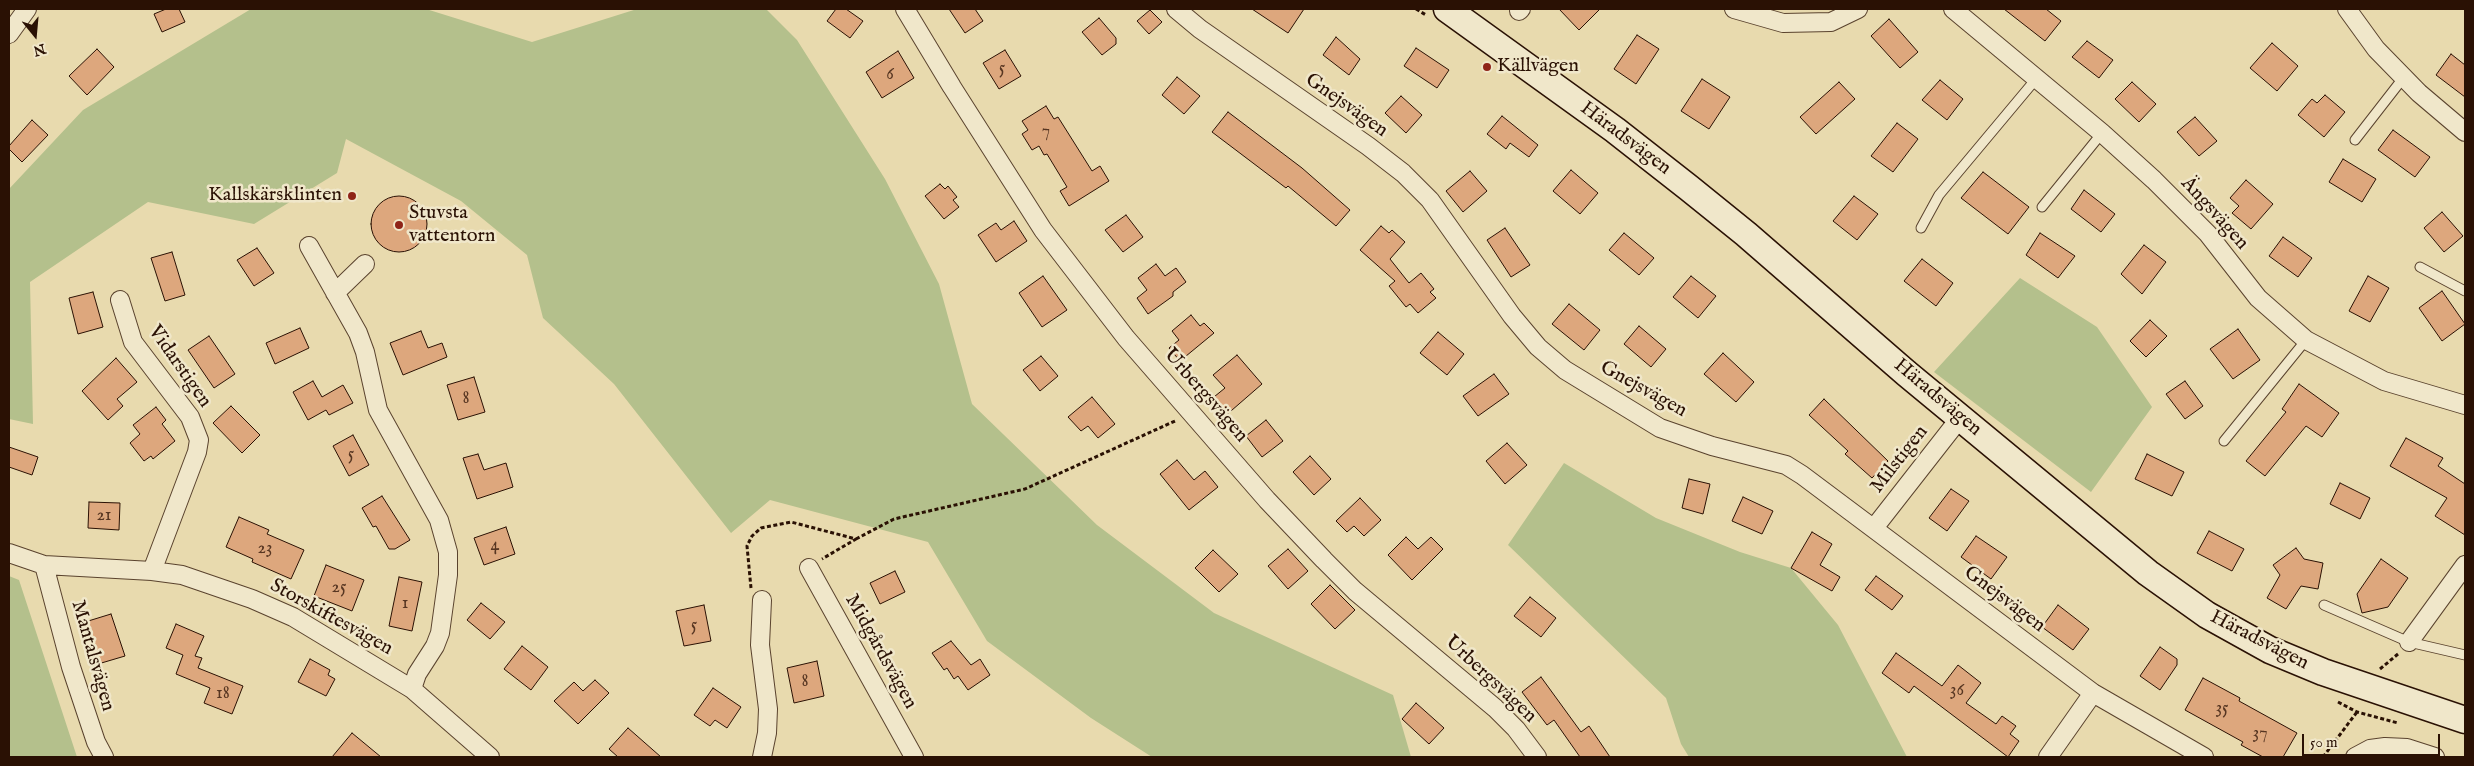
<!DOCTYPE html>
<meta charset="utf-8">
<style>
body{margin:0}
#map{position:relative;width:2474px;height:766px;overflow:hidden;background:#e8daae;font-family:"IM FELL English",serif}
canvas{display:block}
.frame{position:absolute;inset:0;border:10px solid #2a1104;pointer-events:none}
.north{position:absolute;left:10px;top:10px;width:50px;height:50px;-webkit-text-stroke:4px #f0e7ca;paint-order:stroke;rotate:163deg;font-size:14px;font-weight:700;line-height:20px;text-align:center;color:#2a1104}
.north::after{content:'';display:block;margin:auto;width:18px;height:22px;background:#2a1104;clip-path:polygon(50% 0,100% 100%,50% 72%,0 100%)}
.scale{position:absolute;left:2302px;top:734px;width:138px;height:22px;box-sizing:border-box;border:2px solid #2a1104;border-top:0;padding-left:6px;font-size:15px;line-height:18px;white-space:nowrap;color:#2a1104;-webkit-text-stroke:4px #f0e7ca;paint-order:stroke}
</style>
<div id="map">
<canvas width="2474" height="766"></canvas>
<div class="frame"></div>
<div class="north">N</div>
<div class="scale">50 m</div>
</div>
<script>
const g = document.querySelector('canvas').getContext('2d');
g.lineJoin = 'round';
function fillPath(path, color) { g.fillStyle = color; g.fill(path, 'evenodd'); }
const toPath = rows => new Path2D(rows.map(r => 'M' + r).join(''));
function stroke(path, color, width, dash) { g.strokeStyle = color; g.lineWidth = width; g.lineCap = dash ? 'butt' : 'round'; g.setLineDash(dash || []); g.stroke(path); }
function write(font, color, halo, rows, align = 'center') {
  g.font = font + ' "IM FELL English",serif'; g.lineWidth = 5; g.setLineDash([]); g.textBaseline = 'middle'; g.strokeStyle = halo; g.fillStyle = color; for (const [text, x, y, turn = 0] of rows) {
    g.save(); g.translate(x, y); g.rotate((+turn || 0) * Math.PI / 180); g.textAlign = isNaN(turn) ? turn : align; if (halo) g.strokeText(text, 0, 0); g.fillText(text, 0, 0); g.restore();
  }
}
fillPath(toPath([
 [251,9,426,9,532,42,637,9,766,9,797,40,885,179,939,284,972,404,1097,525,1214,613,1393,695,1411,757,1152,757,1091,718,987,641,928,542,770,500,731,533,614,384,543,318,527,255,461,201,346,139,337,173,254,224,148,202,30,282,33,424,9,419,9,189,83,110],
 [2020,278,2097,327,2152,407,2091,492,1934,372],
 [1564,463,1656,518,1740,552,1791,568,1838,625,1907,757,1689,757,1681,744,1666,698,1508,545],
 [9,576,19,580,77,757,9,757]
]), '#b4c08c');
const building = toPath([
 [166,9,179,9,185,22,162,32,154,14,166,9],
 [836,9,846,9,863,21,850,38,827,21,836,9],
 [949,9,975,9,983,21,965,33,949,9],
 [1252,9,1304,9,1288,33,1252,9],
 [1559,9,1600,9,1579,30,1559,9],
 [2004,9,2046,9,2061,21,2045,41,2004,9],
 [1150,10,1162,22,1149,34,1137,21,1150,10],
 [1099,18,1116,38,1116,44,1102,55,1082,32,1099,18],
 [1889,19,1918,52,1900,68,1871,36,1889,19],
 [1637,35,1659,49,1636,84,1614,69,1637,35],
 [1336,37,1360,59,1349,75,1323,55,1336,37],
 [2087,41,2113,60,2099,78,2072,57,2087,41],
 [2272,43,2298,66,2277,91,2250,68,2272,43],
 [1416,48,1449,70,1437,88,1404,66,1416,48],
 [97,49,114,67,87,95,69,76,97,49],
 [1005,50,1021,76,999,89,983,63,1005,50],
 [898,51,914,78,882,98,866,72,898,51],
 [2451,54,2465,65,2465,97,2436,75,2451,54],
 [1177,77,1200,96,1184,114,1162,95,1177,77],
 [1702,79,1730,97,1709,129,1681,111,1702,79],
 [1940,80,1963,99,1947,120,1922,100,1940,80],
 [1839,82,1855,99,1816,134,1800,117,1839,82],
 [2132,82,2156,104,2139,122,2115,99,2132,82],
 [2325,95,2345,112,2324,137,2298,115,2312,99,2317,103,2325,95],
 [1401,96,1422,115,1406,133,1385,113,1401,96],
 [1046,106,1054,119,1058,117,1092,171,1100,166,1109,181,1069,206,1060,191,1067,187,1047,154,1044,155,1039,146,1032,150,1022,134,1028,130,1022,121,1046,106],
 [1228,112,1302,168,1350,210,1336,226,1288,186,1286,188,1212,132,1228,112],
 [1502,116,1538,145,1529,157,1510,143,1506,149,1487,134,1502,116],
 [2195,117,2217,141,2199,156,2177,132,2195,117],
 [32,120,48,135,22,162,9,149,9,146,32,120],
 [1897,123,1918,139,1893,172,1871,156,1897,123],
 [2393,130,2430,157,2415,177,2378,150,2393,130],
 [2343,159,2376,179,2362,202,2329,182,2343,159],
 [1571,170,1598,193,1580,214,1553,191,1571,170],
 [1470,171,1487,191,1463,212,1446,191,1470,171],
 [1983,172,2029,207,2008,234,1961,198,1983,172],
 [2246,180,2273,204,2251,229,2232,213,2239,206,2230,198,2246,180],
 [940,184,945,189,948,186,957,197,953,200,959,207,944,219,925,196,940,184],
 [2084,190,2115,214,2101,232,2071,209,2084,190],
 '371 224a28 28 0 1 1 56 0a28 28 0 1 1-56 0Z',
 [1854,196,1878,214,1857,240,1833,221,1854,196],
 [2442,212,2463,236,2444,252,2424,228,2442,212],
 [1126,215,1143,237,1123,252,1105,230,1126,215],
 [1014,221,1027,241,996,262,978,235,996,223,1001,230,1014,221],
 [1381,226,1389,233,1392,230,1405,242,1390,259,1409,283,1421,273,1434,289,1430,292,1436,298,1418,313,1410,304,1406,307,1389,286,1395,281,1360,250,1381,226],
 [1505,228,1530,265,1511,277,1487,240,1505,228],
 [1624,233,1654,258,1639,275,1609,250,1624,233],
 [2040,233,2075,256,2058,278,2026,255,2040,233],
 [2283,237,2312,258,2298,277,2269,256,2283,237],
 [2144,245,2166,262,2142,294,2121,274,2144,245],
 [257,248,274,273,254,286,237,260,257,248],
 [172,252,185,295,165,301,151,258,172,252],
 [1922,259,1953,283,1936,306,1904,281,1922,259],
 [1156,264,1165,276,1176,268,1186,282,1173,292,1173,296,1148,314,1137,298,1147,290,1138,278,1156,264],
 [1043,276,1067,310,1042,327,1019,293,1043,276],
 [1691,276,1716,296,1698,318,1673,297,1691,276],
 [2368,276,2389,288,2370,322,2349,311,2368,276],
 [2442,291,2465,324,2442,341,2419,308,2442,291],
 [93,292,103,327,78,334,69,298,93,292],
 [1569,304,1600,330,1584,350,1552,324,1569,304],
 [1191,315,1200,326,1204,323,1214,333,1180,361,1169,348,1179,340,1172,331,1191,315],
 [2150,320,2167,336,2146,357,2130,341,2150,320],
 [1639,326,1666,349,1651,367,1624,344,1639,326],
 [300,328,309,348,275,364,266,343,300,328],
 [2238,329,2260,360,2233,379,2210,349,2238,329],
 [421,331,428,348,442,343,447,357,403,375,390,343,421,331],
 [1438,332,1464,354,1447,375,1420,353,1438,332],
 [209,336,235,374,214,388,188,350,209,336],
 [1723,353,1754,382,1736,402,1704,374,1723,353],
 [1237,355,1262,384,1224,417,1209,401,1225,388,1213,375,1237,355],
 [1041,356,1058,376,1040,391,1023,370,1041,356],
 [116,358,137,382,117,399,123,406,108,420,82,391,116,358],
 [1494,374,1509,394,1478,416,1463,396,1494,374],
 [474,377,485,412,458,420,447,385,474,377],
 [313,381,322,397,343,385,353,403,329,415,326,410,308,420,293,392,313,381],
 [2185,381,2203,406,2185,419,2166,394,2185,381],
 [2299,384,2339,413,2322,437,2306,426,2265,476,2246,461,2286,412,2282,409,2299,384],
 [1092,397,1115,424,1098,438,1088,426,1081,431,1068,417,1092,397],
 [1824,399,1888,461,1872,478,1845,454,1848,451,1809,415,1824,399],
 [231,406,260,435,242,453,213,423,231,406],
 [156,407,166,420,162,424,175,441,153,459,151,456,144,461,130,443,140,434,133,425,156,407],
 [1266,420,1283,441,1262,457,1246,436,1266,420],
 [353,435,369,465,349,476,333,446,353,435],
 [2406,438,2443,458,2438,466,2465,484,2465,535,2435,516,2447,498,2390,466,2406,438],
 [1507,443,1527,465,1505,484,1486,461,1507,443],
 [9,447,38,457,32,475,9,467,9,447],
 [478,454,484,470,506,463,513,487,477,499,463,458,478,454],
 [2147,454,2184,472,2172,496,2135,479,2147,454],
 [1310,456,1331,479,1314,495,1293,472,1310,456],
 [1177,460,1194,480,1205,471,1218,487,1189,510,1160,474,1177,460],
 [1689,479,1710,484,1703,514,1682,508,1689,479],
 [2340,483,2370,498,2360,519,2330,504,2340,483],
 [1951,489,1969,501,1947,531,1929,518,1951,489],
 [382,496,410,540,395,549,389,549,376,526,373,527,362,508,382,496],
 [1743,497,1773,511,1762,534,1732,521,1743,497],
 [1360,498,1381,520,1364,536,1354,526,1347,532,1336,521,1360,498],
 [89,502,120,503,119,530,88,528,89,502],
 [239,517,269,530,267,534,304,550,291,579,252,562,253,559,226,547,239,517],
 [506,527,515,554,484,565,474,538,506,527],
 [2209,531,2244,549,2232,571,2197,553,2209,531],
 [1812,532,1832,544,1820,565,1840,577,1832,591,1791,568,1812,532],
 [1976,536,2007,557,1991,579,1961,557,1976,536],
 [1406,537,1418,549,1431,537,1443,549,1412,580,1388,555,1406,537],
 [2296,548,2304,559,2323,563,2318,589,2301,586,2286,609,2267,598,2280,575,2273,565,2296,548],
 [1288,549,1308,571,1288,589,1268,566,1288,549],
 [1213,550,1238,574,1219,592,1195,568,1213,550],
 [2381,559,2408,578,2388,607,2362,613,2357,594,2381,559],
 [326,565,364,580,352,611,314,596,326,565],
 [895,571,905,592,880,604,870,583,895,571],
 [1876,576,1903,596,1892,610,1865,590,1876,576],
 [399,577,422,582,412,631,389,626,399,577],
 [1330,585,1355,610,1335,629,1311,604,1330,585],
 [1530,597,1556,618,1541,637,1514,616,1530,597],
 [481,603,505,622,490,639,467,620,481,603],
 [704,605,711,641,684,646,676,611,704,605],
 [2058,605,2089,629,2073,650,2042,627,2058,605],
 [111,614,125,656,98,664,85,622,111,614],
 [176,624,204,636,195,656,202,658,198,668,243,686,232,714,204,703,210,688,176,674,183,655,166,648,176,624],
 [951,641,971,665,980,659,990,675,968,690,958,676,954,679,947,668,944,670,932,653,951,641],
 [522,646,548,667,531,690,504,669,522,646],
 [2160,647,2177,659,2177,665,2160,690,2140,676,2160,647],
 [1896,653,1942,686,1958,665,1981,683,1966,703,1996,724,2002,716,2016,726,2010,734,2019,741,2008,757,1914,686,1909,693,1882,673,1896,653],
 [310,659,330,670,328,675,335,679,326,696,298,682,310,659],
 [817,661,824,696,794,703,787,668,817,661],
 [1541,677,1581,732,1589,726,1610,757,1580,757,1554,720,1547,725,1522,692,1541,677],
 [2203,678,2240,698,2239,701,2297,733,2283,757,2263,757,2241,745,2243,742,2185,710,2203,678],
 [595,680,609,693,578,724,554,701,574,682,583,691,595,680],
 [713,688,741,707,727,728,715,720,710,726,694,715,713,688],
 [1416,703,1444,728,1429,744,1402,719,1416,703],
 [628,728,661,757,618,757,609,749,628,728],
 [352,733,381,757,332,757,352,733]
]);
fillPath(building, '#dda77d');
stroke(building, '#2a1104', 1);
const lane = toPath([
 [2355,140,2404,77],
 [2042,207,2102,133],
 [1921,228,1939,195,2036,79],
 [2420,267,2465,291],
 [2224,441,2306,340],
 [2324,605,2409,642,2465,655]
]);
const street = toPath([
 [905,9,952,87,1043,230,1126,338,1267,500,1324,560,1355,591,1495,708,1516,729,1537,757],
 [1176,9,1200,29,1368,146,1403,173,1430,200,1512,316,1538,347,1565,370,1660,428,1712,446,1786,465,1802,475,2093,693,2204,757],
 [1734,9,1783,23,1831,22,1858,9],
 [1953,9,2102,133,2154,180,2208,234,2258,298,2306,340,2384,381,2465,405],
 [2347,9,2376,49,2419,93,2465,132],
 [1519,11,1521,9],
 [9,34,27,9],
 [309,246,358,333,365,352,378,410,439,520,448,552,448,575,440,633,435,646,417,674,412,689],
 [335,293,365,264],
 [120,300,133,342,190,417,199,440,197,452,152,571],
 [1874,528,1960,418],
 [9,553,44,565,152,571,182,575,252,599,293,617,412,689,490,757],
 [44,565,71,667,96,742,104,757],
 [809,568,914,757],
 [2409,642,2465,565],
 [762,757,767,733,768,709,760,645,762,600],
 [2048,757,2093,693],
 [2355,757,2370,749,2385,747,2407,748,2435,757]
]);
const secondary = toPath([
 [1447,9,1615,130,1689,188,1746,234,1906,373,2148,573,2207,615,2270,650,2323,672,2465,720]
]);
stroke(lane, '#5a432e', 11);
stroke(street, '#5a432e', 20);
stroke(secondary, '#2a1104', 29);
stroke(toPath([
 [1416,9,1426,15],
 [856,539,894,519,1025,489,1175,421],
 [751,588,747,546,752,536,761,528,791,522,856,539,822,559],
 [2380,669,2398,654],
 [2338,702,2357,712,2398,723],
 [2323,757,2357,712]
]), '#2a1104', 3, [4, 2.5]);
stroke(lane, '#f0e7ca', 9);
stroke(street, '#f0e7ca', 18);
stroke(secondary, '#f0e7ca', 26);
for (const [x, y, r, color] of [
 [1487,67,5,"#8f2418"],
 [352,196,5,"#8f2418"],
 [399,225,5,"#8f2418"]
]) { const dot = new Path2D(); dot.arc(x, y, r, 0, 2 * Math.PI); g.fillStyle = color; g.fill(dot); stroke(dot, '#f0e7ca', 2); }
write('18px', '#573622', null, [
 ["5",1002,69],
 ["6",890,75],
 ["7",1046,132],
 ["8",466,399],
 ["5",351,455],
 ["21",104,516],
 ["4",495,546],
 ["23",265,549],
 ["25",339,588],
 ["1",405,604],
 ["5",694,626],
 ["8",805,682],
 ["36",1957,691],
 ["18",223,694],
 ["35",2222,709],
 ["37",2260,734]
]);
write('20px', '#2a1104', '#f0e7ca', [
 ["Källvägen",1497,67],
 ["Kallskärsklinten",342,196,"right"],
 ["Stuvsta",409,214],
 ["vattentorn",409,237]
], 'left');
write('20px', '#2a1104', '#f0e7ca', [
 ["Gnejsvägen",1346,106,35],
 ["Häradsvägen",1625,139,37],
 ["Ängsvägen",2214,214,48],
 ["Vidarstigen",179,367,55],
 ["Gnejsvägen",1643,390,29],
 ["Urbergsvägen",1205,396,49],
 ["Häradsvägen",1937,398,40],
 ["Milstigen",1900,460,-52],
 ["Gnejsvägen",2004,600,37],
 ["Storskiftesvägen",331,618,29],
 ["Häradsvägen",2259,641,27],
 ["Midgårdsvägen",880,652,61],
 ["Mantalsvägen",92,656,74],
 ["Urbergsvägen",1490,680,43]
]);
</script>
